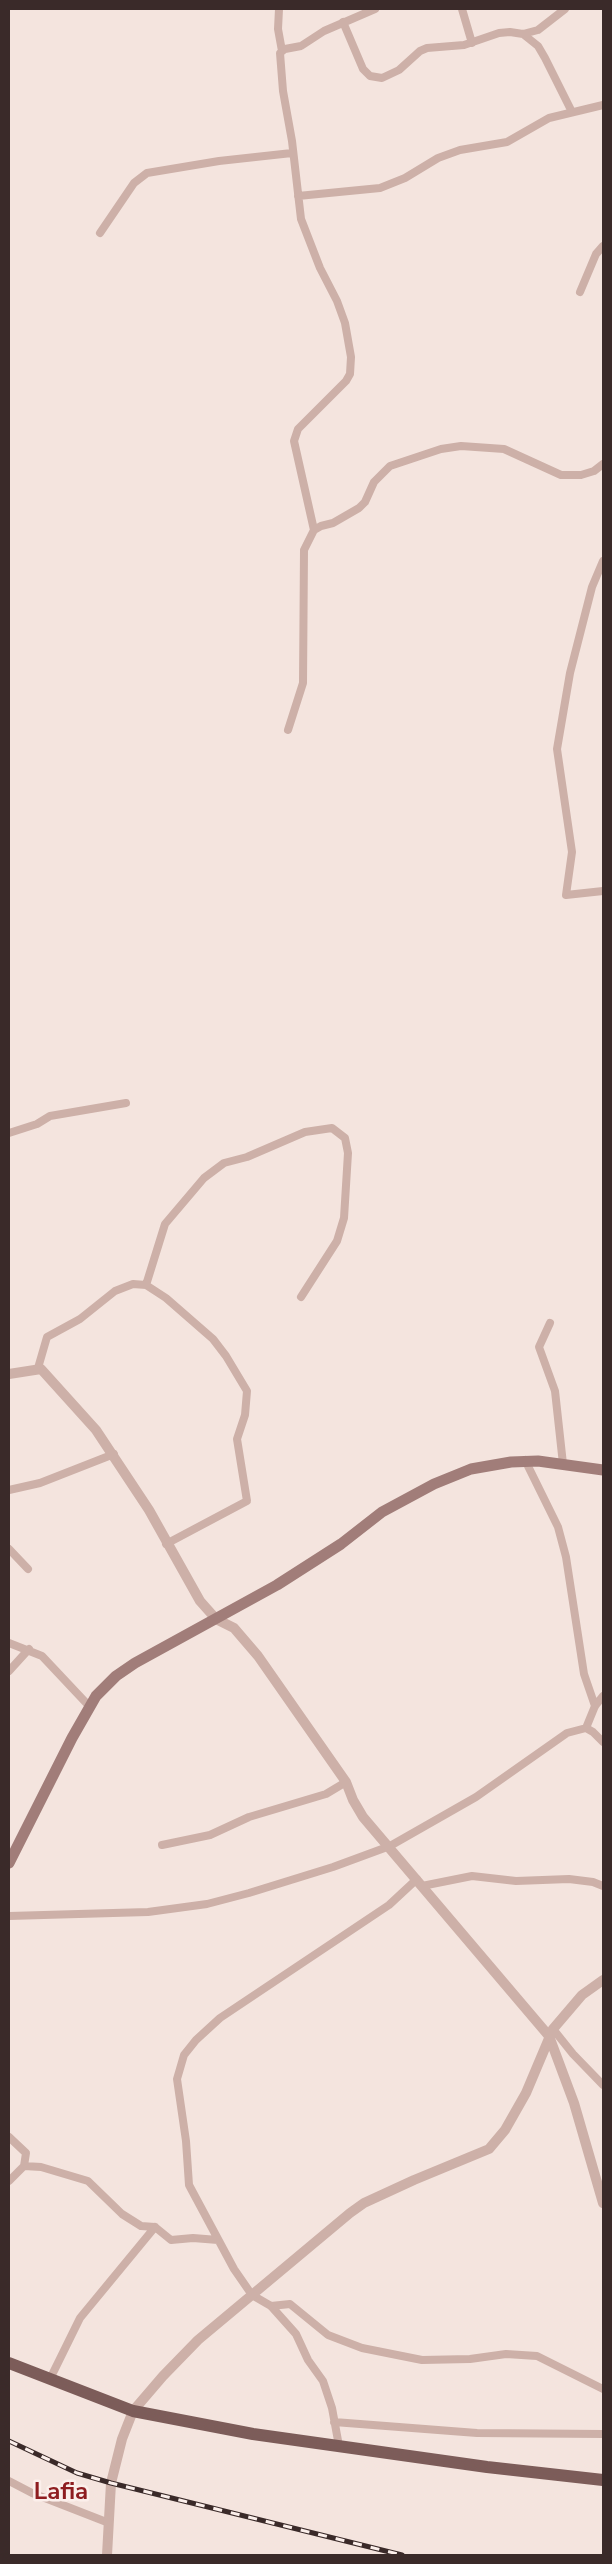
<!DOCTYPE html>
<style>
body{margin:0}
#map{position:relative;width:612px;height:2564px;overflow:hidden;background:#f4e4de;font-family:"Nunito Sans",sans-serif}
canvas{display:block}
.frame{position:absolute;inset:0;border:10px solid #3a2a29;pointer-events:none}
</style>
<div id="map">
<canvas width="612" height="2564"></canvas>
<div class="frame"></div>
</div>
<script>
const g = document.querySelector('canvas').getContext('2d');
g.lineJoin = 'round';
const toPath = rows => new Path2D(rows.map(r => 'M' + r).join(''));
function stroke(path, color, width, dash) { g.strokeStyle = color; g.lineWidth = width; g.lineCap = dash ? 'butt' : 'round'; g.setLineDash(dash || []); g.stroke(path); }
function write(font, color, halo, rows, align = 'center') {
  g.font = font + ' "Nunito Sans",sans-serif'; g.lineWidth = 5; g.setLineDash([]); g.textBaseline = 'middle'; g.strokeStyle = halo; g.fillStyle = color; for (const [text, x, y, turn = 0] of rows) {
    g.save(); g.translate(x, y); g.rotate((+turn || 0) * Math.PI / 180); g.textAlign = isNaN(turn) ? turn : align; if (halo) g.strokeText(text, 0, 0); g.fillText(text, 0, 0); g.restore();
  }
}
stroke(toPath([
 [279,9,278,29,282,51],
 [462,9,472,43],
 [343,22,363,69,370,76,382,78,399,70,420,51,427,48,464,45,499,33,510,32,523,34,538,30,565,9],
 [523,34,538,46,545,58,572,112],
 [298,196,380,188,405,178,438,158,460,150,507,142,549,118,603,105],
 [100,233,134,183,147,173,219,161,292,153],
 [580,292,596,254,603,246],
 [314,530,294,441,298,429,346,381,350,374,351,357,345,323,337,301,320,268,301,219,292,141,283,91,280,53,285,49,301,46,324,31,375,9],
 [603,561,592,587,570,673,557,749,572,852,566,895,603,891],
 [288,730,303,683,304,550,314,530,321,526,333,523,359,508,365,502,374,482,390,466,441,449,461,446,504,449,561,475,581,475,594,471,603,464],
 [9,1133,37,1124,50,1116,126,1103],
 [146,1285,165,1224,204,1178,224,1163,247,1157,305,1132,332,1128,345,1138,348,1153,344,1218,337,1241,301,1297],
 [550,1323,539,1347,555,1391,563,1464],
 [38,1368,47,1337,80,1319,115,1291,133,1284,146,1285,166,1298,213,1339,226,1356,247,1391,245,1415,237,1439,247,1501,166,1544],
 [525,1460,558,1527,566,1557,584,1674,595,1706],
 [9,1490,40,1483,114,1454],
 [9,1549,28,1569],
 [9,1643,42,1656,90,1707],
 [9,1671,29,1649],
 [586,1728,595,1706,603,1696],
 [162,1845,210,1835,249,1817,326,1794,346,1782],
 [422,1886,472,1876,516,1881,569,1879,593,1882,603,1886],
 [9,1916,148,1912,207,1904,249,1893,333,1867,390,1846,476,1797,567,1733,586,1728,593,1732,603,1742],
 [553,2029,573,2054,603,2085],
 [9,2137,26,2153,24,2166,41,2167,88,2181,122,2214,141,2226,155,2227],
 [9,2181,24,2166],
 [271,2306,290,2304,328,2335,362,2348,422,2360,470,2359,506,2354,537,2356,603,2389],
 [50,2379,80,2318,155,2227,171,2240,193,2238,218,2240],
 [334,2422,477,2433,603,2434],
 [339,2446,332,2408,323,2381,308,2360,296,2334,271,2306,252,2295,234,2269,189,2185,186,2141,177,2079,184,2055,196,2040,220,2018,389,1905,417,1879],
 [9,2481,32,2493,109,2523]
]), '#cdb0a8', 8);
stroke(toPath([
 [9,1374,41,1369,96,1430,149,1510,200,1601,216,1619,234,1628,258,1656,346,1782,353,1800,363,1817,549,2036,574,2103,603,2203],
 [107,2555,111,2483,122,2439,133,2411,163,2376,198,2340,350,2213,364,2203,414,2180,489,2149,505,2130,526,2093,553,2029,582,1995,603,1980]
]), '#cdb0a8', 10);
stroke(toPath([
 [9,1863,72,1738,96,1696,116,1676,135,1663,277,1585,341,1544,382,1512,434,1484,471,1469,511,1462,538,1461,603,1470]
]), '#a17d79', 11);
stroke(toPath([
 [9,2363,133,2411,253,2434,487,2467,603,2480]
]), '#7c5c59', 12);
const rail = toPath([
 [9,2441,77,2473,111,2483,402,2555]
]);
stroke(rail, '#3a2a29', 5);
stroke(rail, '#fbefeb', 3, [9]);
write('bold 24px', '#8e1d20', '#fbefeb', [
 ["Lafia",61,2493]
]);
</script>
